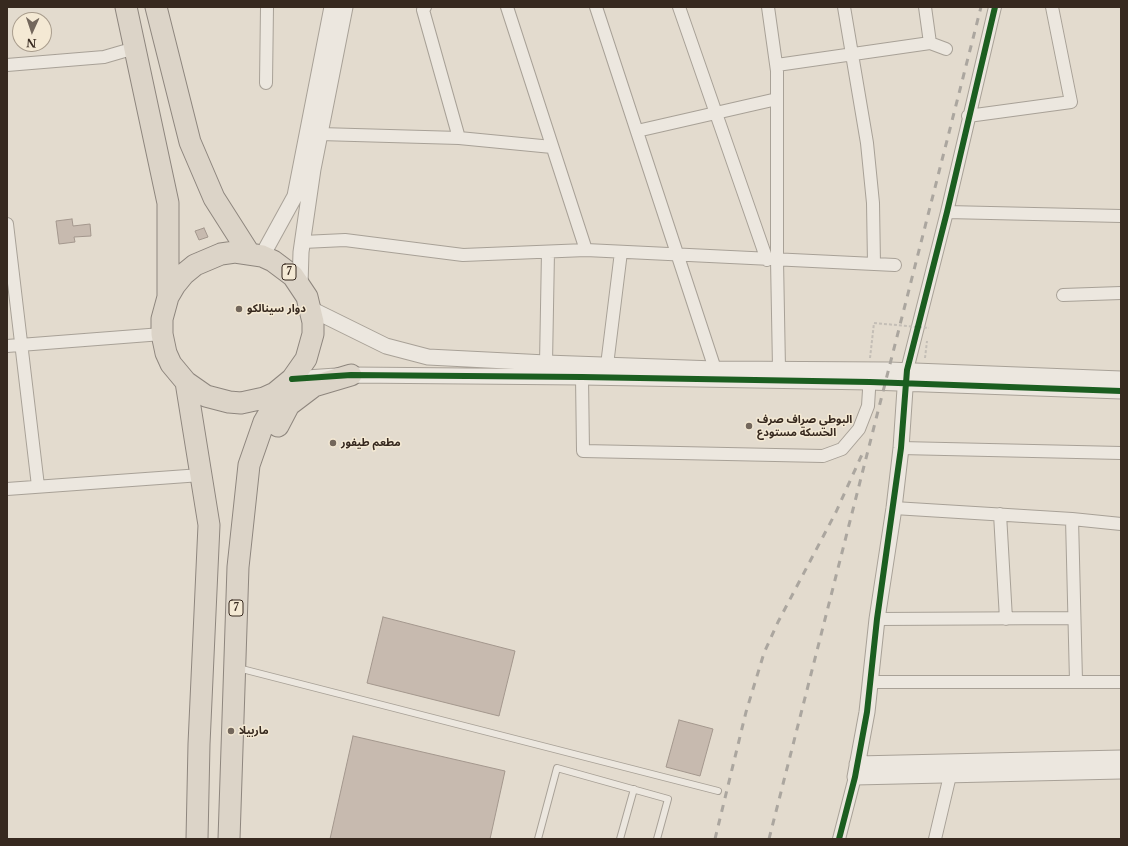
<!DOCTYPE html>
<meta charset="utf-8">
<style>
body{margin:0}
#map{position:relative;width:1128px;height:846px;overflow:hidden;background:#e3dbce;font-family:"Libre Baskerville",serif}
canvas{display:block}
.frame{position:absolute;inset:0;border:8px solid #37291f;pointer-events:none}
.north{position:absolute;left:12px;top:12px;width:40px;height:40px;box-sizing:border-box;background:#f4e9d4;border:1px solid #a89c8c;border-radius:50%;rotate:183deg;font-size:11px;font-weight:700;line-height:16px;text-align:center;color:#37291f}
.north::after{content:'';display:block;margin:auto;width:14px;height:18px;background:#73675c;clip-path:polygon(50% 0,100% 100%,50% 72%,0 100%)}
</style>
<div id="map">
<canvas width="1128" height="846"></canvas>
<div class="frame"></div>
<div class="north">N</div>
</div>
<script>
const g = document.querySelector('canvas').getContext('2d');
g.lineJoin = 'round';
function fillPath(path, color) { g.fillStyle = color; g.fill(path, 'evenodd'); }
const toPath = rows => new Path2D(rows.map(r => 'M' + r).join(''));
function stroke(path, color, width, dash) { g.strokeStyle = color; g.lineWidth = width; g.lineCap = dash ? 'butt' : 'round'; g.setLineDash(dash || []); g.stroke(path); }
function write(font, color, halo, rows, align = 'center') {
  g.font = font + ' "Libre Baskerville","Noto Sans Arabic",serif'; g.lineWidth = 3; g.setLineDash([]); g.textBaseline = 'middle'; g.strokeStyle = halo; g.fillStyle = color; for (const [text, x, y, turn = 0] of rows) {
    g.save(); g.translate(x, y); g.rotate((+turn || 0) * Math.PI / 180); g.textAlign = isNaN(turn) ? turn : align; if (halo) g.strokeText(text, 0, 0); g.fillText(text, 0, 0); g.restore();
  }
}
const building = toPath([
 [72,219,73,226,90,224,91,236,74,237,75,242,59,244,56,221,72,219],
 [204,228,208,237,199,240,195,231,204,228],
 [383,617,515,651,499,716,367,683,383,617],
 [679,720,713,729,700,776,666,767,679,720],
 [353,736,505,771,490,839,330,839,353,736]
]);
fillPath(building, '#c7baaf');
stroke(building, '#a3978d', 1);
const service = toPath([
 [238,668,718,791],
 [538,839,557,768,668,799,657,839],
 [620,839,634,789]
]);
const minor = toPath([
 [425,7,423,10,459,138],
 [507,7,586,250],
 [596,7,715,369],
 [679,7,767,260],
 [768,7,777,71,777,260,779,368],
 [844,7,867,143,873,203,874,264],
 [925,7,930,43],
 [7,65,104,57,135,48],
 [777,65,930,43,946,49],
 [266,83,267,7],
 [968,116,1071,102,1052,7],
 [637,131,777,99],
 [320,134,459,138,552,147],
 [947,212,1121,216],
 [7,224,38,486],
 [303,242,345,240,463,255,586,250,895,265],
 [1063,295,1121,293],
 [7,346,162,334],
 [546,363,548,252],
 [607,365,621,252],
 [907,370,947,212,995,7],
 [582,377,583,451,823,456,842,449,859,429,868,406,870,374],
 [901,448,1121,453],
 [7,489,201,475],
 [894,508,1072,519,1121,524],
 [1000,514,1006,619],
 [1072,519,1076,681],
 [877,619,1074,618],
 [871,682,1121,682],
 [839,839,855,777],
 [935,839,952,767]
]);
const tertiary = toPath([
 [262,256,295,196,332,7],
 [300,285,301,252,313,169,345,7],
 [311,309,386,346,428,357,546,363,715,369,889,370,1121,379],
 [906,374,901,448,894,508,877,619,867,712,855,777,1121,771],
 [292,379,351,375,582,377,870,382,1121,391],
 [857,764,1121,758]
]);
const trunk = toPath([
 [126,7,168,203,168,297],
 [156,7,190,142,214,198,249,253],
 [186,382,206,396,229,402,241,403,264,398,275,393,292,379,306,359,313,334,313,322,307,297,293,276,273,261,262,256,235,252,221,254,195,265,184,274,175,285,168,297,162,319,162,334,166,353,171,364,186,382,209,525,199,744,197,839],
 [278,426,289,405,314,386,351,375],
 [229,839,238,567,249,465,264,422,285,386]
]);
stroke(service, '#a8a197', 8);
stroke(minor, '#a8a197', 14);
stroke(tertiary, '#a8a197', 17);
stroke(trunk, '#8e867e', 23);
stroke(toPath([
 [870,358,874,323],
 [925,358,927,341]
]), '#c4beb6', 2, [3, 2]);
stroke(service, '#ece7df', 6);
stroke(minor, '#ece7df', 12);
stroke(tertiary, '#ece7df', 15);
stroke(trunk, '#dcd4c8', 21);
stroke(toPath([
 [715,839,746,712,764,653,778,622,836,512,864,450],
 [769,839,981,7]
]), '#aba69f', 3, [7, 7]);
stroke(toPath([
 [874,323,929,328]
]), '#c4beb6', 2, [3, 2]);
stroke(toPath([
 [292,379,351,375,582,377,870,382,1121,391],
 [839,839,855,777,867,712,877,619,901,448,907,370,947,212,995,7]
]), '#1b5e20', 6);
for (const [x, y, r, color] of [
 [239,309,4,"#73675c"],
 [749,426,4,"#73675c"],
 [333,443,4,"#73675c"],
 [231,731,4,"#73675c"]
]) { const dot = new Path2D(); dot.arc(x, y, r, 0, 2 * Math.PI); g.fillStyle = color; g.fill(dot); stroke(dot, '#f4e9d4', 1.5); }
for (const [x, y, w] of [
 [289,272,14],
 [236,608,14]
]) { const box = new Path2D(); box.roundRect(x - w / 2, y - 8, w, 16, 3); g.fillStyle = '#f4e9d4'; g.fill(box); stroke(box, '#37291f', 1); }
write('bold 10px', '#37291f', null, [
 ["7",289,272],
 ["7",236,608]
]);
write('bold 11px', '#37291f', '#f4e9d4', [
 ["دوار سينالكو",247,309],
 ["البوطي صراف صرف",757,420],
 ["الحسكة مستودع",757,433],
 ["مطعم طيفور",341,443],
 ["ماربيلا",239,731]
], 'left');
</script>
